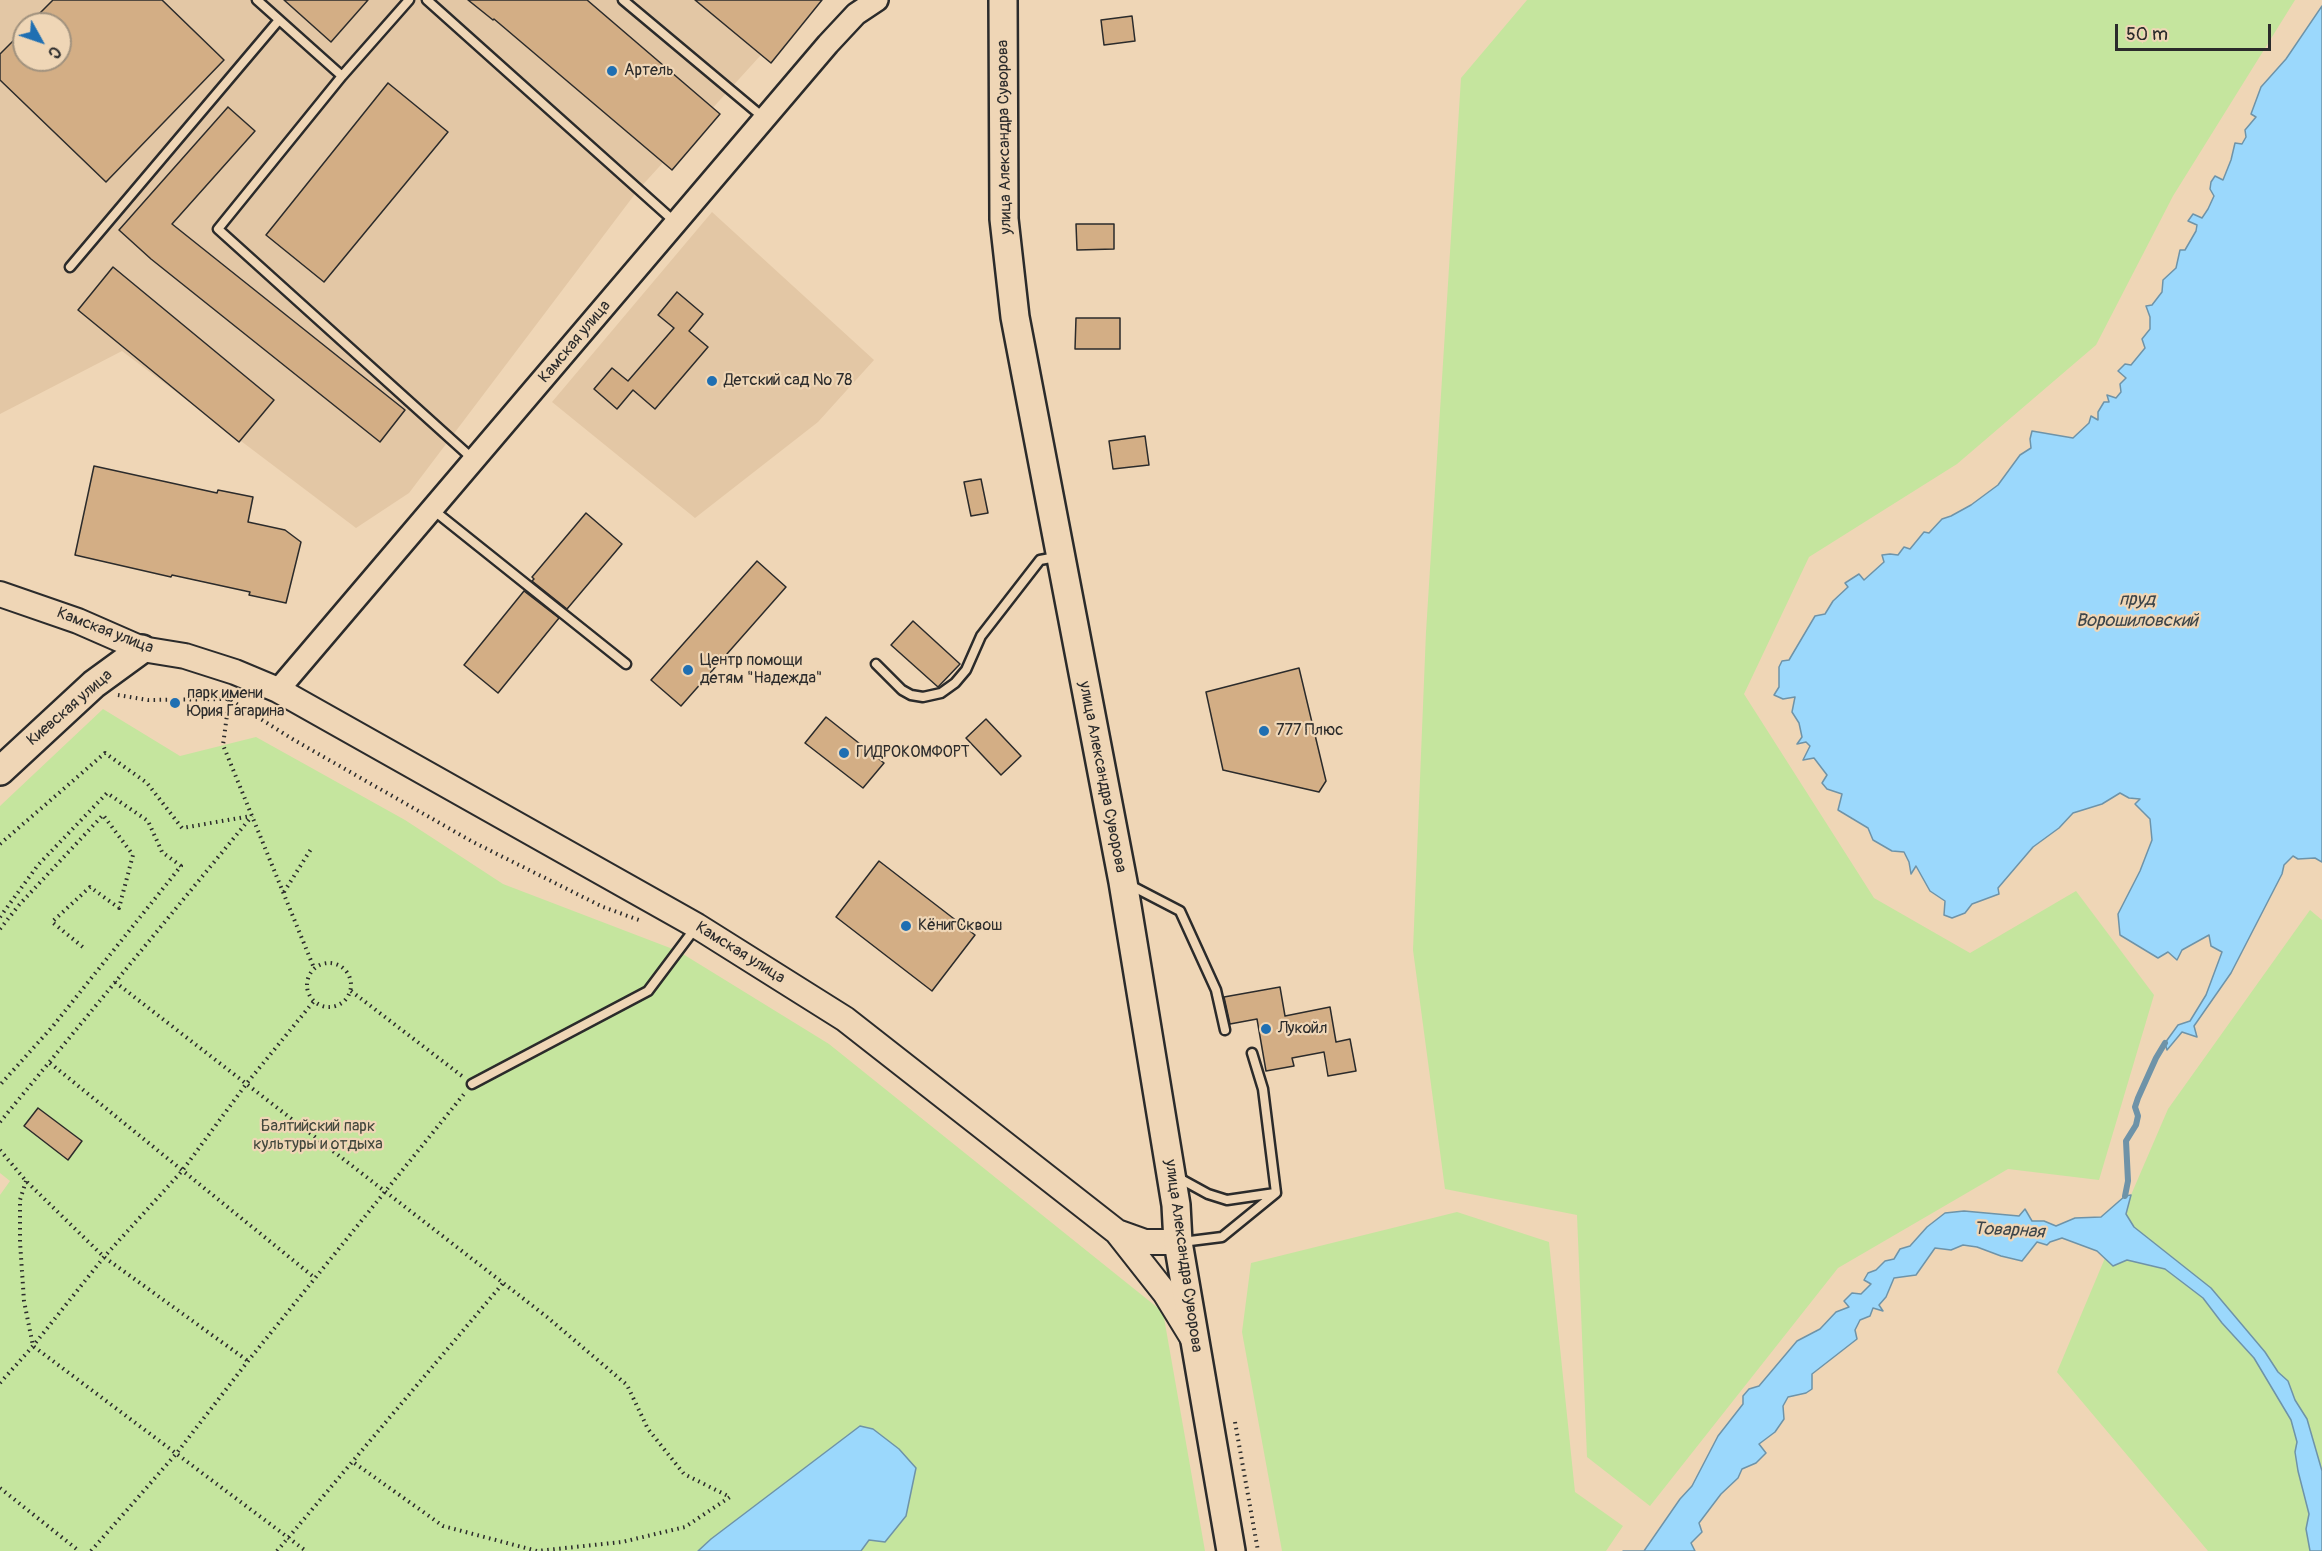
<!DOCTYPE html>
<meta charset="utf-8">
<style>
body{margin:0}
#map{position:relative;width:2322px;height:1551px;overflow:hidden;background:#efd6b6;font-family:Pangolin,sans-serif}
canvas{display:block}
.north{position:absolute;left:12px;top:12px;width:60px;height:60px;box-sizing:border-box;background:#efd6b6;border:2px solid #a1927e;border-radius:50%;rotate:130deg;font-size:16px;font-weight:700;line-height:24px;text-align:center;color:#2b2b2b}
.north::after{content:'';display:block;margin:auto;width:21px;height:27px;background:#1f6fb2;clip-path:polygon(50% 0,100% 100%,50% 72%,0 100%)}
.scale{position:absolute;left:2115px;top:24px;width:156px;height:27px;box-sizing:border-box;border:3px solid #2b2b2b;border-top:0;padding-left:8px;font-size:18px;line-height:21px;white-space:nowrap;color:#2b2b2b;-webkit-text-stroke:4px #efd6b6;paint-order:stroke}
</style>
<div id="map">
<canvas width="2322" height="1551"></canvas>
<div class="north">С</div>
<div class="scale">50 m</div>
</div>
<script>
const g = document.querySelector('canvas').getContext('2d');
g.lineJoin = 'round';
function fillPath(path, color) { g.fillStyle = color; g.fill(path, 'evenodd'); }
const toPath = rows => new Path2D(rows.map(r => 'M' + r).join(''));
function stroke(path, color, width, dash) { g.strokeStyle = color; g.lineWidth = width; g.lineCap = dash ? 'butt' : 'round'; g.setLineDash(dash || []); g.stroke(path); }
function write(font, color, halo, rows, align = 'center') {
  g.font = font + ' Pangolin,sans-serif'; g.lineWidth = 4.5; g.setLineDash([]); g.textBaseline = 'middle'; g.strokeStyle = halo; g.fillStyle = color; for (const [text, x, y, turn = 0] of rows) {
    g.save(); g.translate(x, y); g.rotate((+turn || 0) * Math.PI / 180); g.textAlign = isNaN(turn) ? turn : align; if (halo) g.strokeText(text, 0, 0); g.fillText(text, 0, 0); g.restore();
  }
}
fillPath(toPath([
 [0,0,811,0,638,190,409,493,356,528,122,351,0,414],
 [24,24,60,24,60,60,24,60],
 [712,212,874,360,818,422,695,518,552,402]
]), '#e3c7a5');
fillPath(toPath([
 [1527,0,2295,0,2173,196,2096,345,1957,464,1809,557,1744,694,1874,898,1970,953,2076,891,2154,995,2099,1180,2008,1169,1838,1268,1650,1506,1587,1457,1577,1215,1445,1189,1413,950,1426,632,1461,78],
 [103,709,180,756,256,737,405,820,503,884,678,951,829,1044,1163,1312,1205,1551,861,1551,869,1540,860,1426,711,1539,698,1551,0,1551,0,1195,10,1181,0,1173,0,806],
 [2310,910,2322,920,2322,1471,2307,1419,2295,1400,2288,1381,2278,1372,2265,1352,2211,1288,2134,1227,2125,1214,2131,1195,2168,1109],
 [1457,1212,1549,1242,1575,1492,1623,1526,1606,1551,1282,1551,1242,1332,1251,1263],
 [2105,1258,2113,1266,2127,1260,2165,1269,2203,1298,2222,1323,2254,1358,2291,1420,2297,1442,2295,1452,2298,1471,2309,1514,2306,1529,2310,1551,2208,1551,2057,1372]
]), '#c5e59e');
const water = toPath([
 [2322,6,2322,862,2315,858,2298,859,2293,856,2284,865,2282,874,2231,973,2194,1026,2197,1037,2182,1032,2167,1050,2165,1043,2178,1025,2190,1021,2206,995,2222,952,2211,946,2209,935,2182,950,2177,960,2168,952,2158,958,2120,935,2118,914,2140,871,2152,840,2150,819,2135,804,2140,799,2129,798,2120,793,2102,804,2073,813,2059,828,2033,847,1998,888,1999,894,1972,904,1965,913,1952,918,1944,915,1945,901,1930,891,1916,866,1911,874,1909,862,1904,852,1892,851,1873,840,1868,828,1838,810,1842,794,1827,789,1822,783,1827,775,1814,758,1803,760,1810,746,1806,742,1797,744,1802,737,1799,723,1792,712,1795,697,1783,699,1774,695,1779,687,1779,667,1782,661,1789,660,1815,616,1825,614,1833,601,1848,587,1845,583,1859,574,1864,580,1884,562,1882,555,1890,554,1898,555,1904,547,1910,549,1924,532,1929,533,1942,519,1951,516,1971,505,1998,485,2020,455,2031,448,2030,439,2032,431,2073,438,2089,423,2091,416,2098,420,2098,412,2104,402,2109,402,2107,395,2116,398,2121,392,2120,384,2126,378,2118,371,2125,364,2131,365,2145,348,2142,339,2150,329,2150,317,2146,306,2152,305,2162,292,2163,280,2176,268,2180,250,2185,250,2196,231,2197,225,2188,221,2193,214,2202,218,2208,209,2214,196,2210,189,2211,182,2215,176,2223,180,2231,160,2235,143,2242,144,2246,137,2245,130,2256,117,2251,114,2261,87,2286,59,2322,6],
 [2131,1195,2126,1214,2134,1227,2211,1288,2265,1352,2278,1372,2288,1381,2295,1400,2307,1419,2322,1471,2322,1551,2310,1551,2306,1529,2309,1514,2298,1471,2295,1452,2297,1442,2291,1420,2254,1358,2222,1323,2203,1298,2165,1269,2127,1260,2113,1266,2097,1251,2062,1238,2050,1242,2047,1245,2037,1242,2022,1261,2001,1256,1977,1247,1963,1245,1951,1250,1935,1248,1916,1275,1894,1278,1886,1297,1879,1305,1883,1311,1873,1308,1870,1316,1860,1320,1855,1330,1857,1339,1812,1374,1812,1389,1806,1393,1788,1397,1783,1406,1784,1419,1775,1432,1759,1444,1766,1453,1756,1463,1742,1469,1738,1478,1721,1494,1699,1523,1702,1532,1691,1543,1695,1551,1623,1551,1644,1551,1680,1499,1692,1486,1718,1436,1743,1404,1743,1396,1749,1389,1759,1386,1797,1341,1820,1329,1836,1312,1849,1307,1844,1301,1852,1293,1861,1294,1871,1284,1864,1280,1868,1273,1876,1270,1885,1261,1894,1259,1900,1249,1910,1246,1927,1227,1945,1213,1964,1211,2019,1216,2025,1209,2032,1221,2044,1221,2056,1226,2075,1218,2101,1217,2125,1196,2131,1195],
 [860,1426,873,1429,899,1449,916,1468,906,1516,885,1542,869,1540,861,1551,698,1551,711,1539,860,1426]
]);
fillPath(water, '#9bd8fc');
stroke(water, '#6e93a8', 1.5);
stroke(toPath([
 [2125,1196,2128,1181,2126,1141,2136,1125,2138,1116,2135,1107,2138,1098,2156,1058,2165,1043]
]), '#6e93a8', 6);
const building = toPath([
 [53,0,162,0,224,60,106,182,0,80,0,54,24,30,24,60,60,60,60,24,29,24,53,0],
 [284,0,368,0,331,42,284,0],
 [468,0,587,0,720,114,672,170,494,19,493,20,468,0],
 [695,0,822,0,771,63,695,0],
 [1132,16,1135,41,1104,45,1101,20,1132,16],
 [388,83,448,132,324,282,266,235,388,83],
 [228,107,255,131,172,224,405,410,380,442,151,259,119,230,228,107],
 [1076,224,1114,224,1114,249,1077,250,1076,224],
 [113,267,274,400,239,442,78,310,113,267],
 [677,292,703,314,689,331,708,347,655,409,633,390,617,409,594,389,612,368,628,381,674,328,658,315,677,292],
 [1076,318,1120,318,1120,349,1075,349,1076,318],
 [1145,436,1149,465,1113,469,1109,441,1145,436],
 [94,466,217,493,218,490,253,497,248,522,285,530,301,542,286,603,249,595,250,592,172,575,171,577,75,555,94,466],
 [981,479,988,513,971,516,964,482,981,479],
 [586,513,622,544,567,609,532,581,534,579,532,577,586,513],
 [757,561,786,587,681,706,651,680,757,561],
 [524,591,559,618,498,693,464,665,524,591],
 [913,621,960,664,938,687,891,645,913,621],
 [1299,668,1326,781,1319,792,1223,770,1206,692,1299,668],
 [826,717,884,763,863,788,805,743,826,717],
 [986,719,1021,756,1001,775,966,738,986,719],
 [879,861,975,935,932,991,836,917,879,861],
 [1280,987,1285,1016,1330,1007,1336,1042,1350,1039,1356,1071,1328,1076,1324,1052,1292,1058,1294,1066,1266,1071,1257,1019,1230,1024,1224,997,1280,987],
 [38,1108,82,1141,68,1160,24,1126,38,1108]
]);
fillPath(building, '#d3ae85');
stroke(building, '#2b2b2b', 1.5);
const service = toPath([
 [257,0,342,76,218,229,474,460],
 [427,0,675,222],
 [623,0,764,118],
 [342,76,409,0],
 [70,267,279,20],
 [432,509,626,664],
 [876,664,902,690,911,695,923,697,941,693,955,683,966,670,981,636,1040,560,1056,557],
 [1128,884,1180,911,1216,990,1225,1030],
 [472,1084,648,991,696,927],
 [1177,1177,1208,1194,1227,1200,1275,1193],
 [1182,1242,1222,1237,1276,1193,1263,1089,1252,1053]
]);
const tertiary = toPath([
 [278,690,828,44,856,14,877,0]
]);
const secondary = toPath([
 [0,594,78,621,142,649,185,656,235,672,278,690,697,926,845,1019,1117,1232,1145,1242,1178,1242],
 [1117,1232,1165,1293,1192,1337]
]);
const primary = toPath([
 [1003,0,1004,219,1015,317,1123,882,1176,1205,1178,1242,1231,1551],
 [0,771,94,684,142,649]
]);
stroke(service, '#2b2b2b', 13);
stroke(tertiary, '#2b2b2b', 26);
stroke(secondary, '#2b2b2b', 28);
stroke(primary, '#2b2b2b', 32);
stroke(toPath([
 [118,695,148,700,229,699,294,740,473,842,603,907,639,920],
 [229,700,223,745,314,968],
 [0,844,105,753,147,783,182,828,251,816],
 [284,892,311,849],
 [0,917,38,865,107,793,148,821,162,852,181,866,53,1026,0,1085],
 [0,929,19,905,103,815,133,855,119,908,90,887,52,922,84,948],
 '307 985a22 22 0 1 1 44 0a22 22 0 1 1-44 0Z',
 [115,982,547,1317,627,1385,648,1429,684,1474,730,1497,685,1527,622,1542,537,1551,443,1526,353,1462],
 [351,991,462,1076],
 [50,1063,315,1278],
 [0,1122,252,816],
 [0,1150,26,1181,104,1257,248,1361],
 [26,1181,20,1200,20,1242,24,1301,33,1346,306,1551],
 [0,1383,33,1346,104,1257,182,1171,247,1083,314,1001],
 [1235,1422,1258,1551],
 [0,1488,79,1551],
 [91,1551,176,1454,248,1361,464,1094],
 [277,1551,504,1282]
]), '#2b2b2b', 4, [1.5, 4.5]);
stroke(service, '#efd6b6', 8);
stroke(tertiary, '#efd6b6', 21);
stroke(secondary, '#efd6b6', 24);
stroke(primary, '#efd6b6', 27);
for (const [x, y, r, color] of [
 [612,71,6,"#1f6fb2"],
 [712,381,6,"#1f6fb2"],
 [688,670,6,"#1f6fb2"],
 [175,703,6,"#1f6fb2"],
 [1264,731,6,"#1f6fb2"],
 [844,753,6,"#1f6fb2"],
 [906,926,6,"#1f6fb2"],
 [1266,1029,6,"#1f6fb2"]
]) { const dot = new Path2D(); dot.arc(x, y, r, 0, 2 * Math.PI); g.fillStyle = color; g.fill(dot); stroke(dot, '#efd6b6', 2); }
write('16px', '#2b2b2b', '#efd6b6', [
 ["Артель",624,71],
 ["Детский сад № 78",724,381],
 ["Центр помощи",700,661],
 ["детям \"Надежда\"",700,679],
 ["парк имени",187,694],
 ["Юрия Гагарина",187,712],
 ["777 Плюс",1276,731],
 ["ГИДРОКОМФОРТ",856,753],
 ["КёнигСквош",918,926],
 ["Лукойл",1278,1029]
], 'left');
write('16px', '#2b2b2b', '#efd6b6', [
 ["улица Александра Суворова",1005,137,-91],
 ["Камская улица",575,342,-50],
 ["Камская улица",105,631,21],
 ["Киевская улица",70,708,-41],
 ["улица Александра Суворова",1102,777,79],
 ["Камская улица",740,953,32],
 ["улица Александра Суворова",1183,1256,82]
]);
write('16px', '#42473c', '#efd6b6', [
 ["Балтийский парк",318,1127],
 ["культуры и отдыха",318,1145]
]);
write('italic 18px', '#3c454a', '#efd6b6', [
 ["пруд",2137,600],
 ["Ворошиловский",2137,621],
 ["Товарная",2009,1231,3]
]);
</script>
